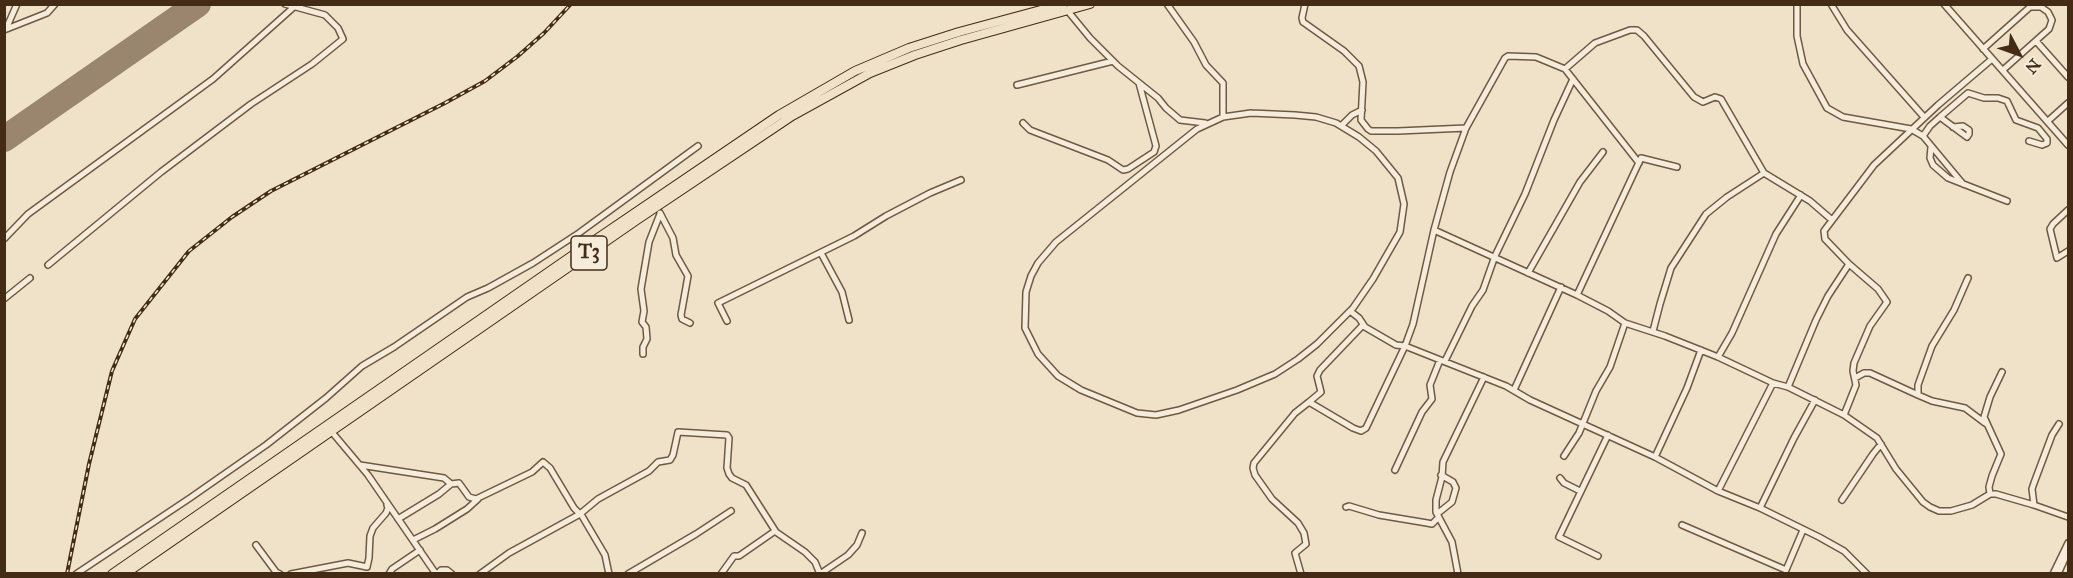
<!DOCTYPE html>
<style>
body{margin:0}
#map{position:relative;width:2073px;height:578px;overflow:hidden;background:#efe2c8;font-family:"IM FELL Great Primer",serif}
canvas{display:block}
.frame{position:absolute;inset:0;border:6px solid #442b15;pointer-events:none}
.north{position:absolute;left:1989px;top:24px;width:60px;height:60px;-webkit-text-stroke:4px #f5ecdb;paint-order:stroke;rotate:131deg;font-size:16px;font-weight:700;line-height:24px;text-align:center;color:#442b15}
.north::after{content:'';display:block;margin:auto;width:21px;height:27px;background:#442b15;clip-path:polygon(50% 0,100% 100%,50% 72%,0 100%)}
</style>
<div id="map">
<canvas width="2073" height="578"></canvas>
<div class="frame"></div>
<div class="north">N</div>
</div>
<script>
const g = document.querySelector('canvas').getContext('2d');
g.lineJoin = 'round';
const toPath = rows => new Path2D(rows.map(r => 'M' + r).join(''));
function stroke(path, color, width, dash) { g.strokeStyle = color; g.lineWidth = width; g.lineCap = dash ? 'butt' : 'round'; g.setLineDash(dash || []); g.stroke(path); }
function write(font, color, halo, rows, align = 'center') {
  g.font = font + ' "IM FELL Great Primer",serif'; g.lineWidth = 4.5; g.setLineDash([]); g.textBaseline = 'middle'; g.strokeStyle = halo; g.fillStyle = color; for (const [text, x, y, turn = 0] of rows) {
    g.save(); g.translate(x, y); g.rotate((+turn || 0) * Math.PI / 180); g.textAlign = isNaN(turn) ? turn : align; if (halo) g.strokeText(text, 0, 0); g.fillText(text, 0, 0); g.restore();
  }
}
stroke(toPath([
 [4,139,198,4]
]), '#9a866e', 26);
const minor = toPath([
 [1167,4,1194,42,1206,65,1223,83,1223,117],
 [1305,4,1302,18,1303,22,1344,51,1359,66,1363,82,1361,120,1368,129,1371,131,1398,131,1466,128],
 [1797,4,1797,36,1803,64,1827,108,1843,117,1911,129,1923,136,1963,184],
 [1831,4,1847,30,1924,117],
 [1944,4,2068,145],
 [1067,10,1090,38,1118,66,1158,98,1166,108,1180,120,1205,123],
 [6,29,17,4],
 [4,30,47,13,55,4],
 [2036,41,2068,77],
 [1983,49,2030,7,2041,7,2048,12,2052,20,2049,29,2003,70],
 [1565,69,1595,43,1630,30,1637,30,1644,36,1694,97,1703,102,1715,97,1721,99,1764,173,1810,201,1832,220],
 [1017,85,1113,61],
 [1251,113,1295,115,1316,117,1336,123,1359,137,1376,151,1398,178,1404,204,1400,232,1373,279,1353,308,1317,344,1298,359,1275,374,1237,390,1179,410,1156,415,1137,413,1081,390,1058,376,1038,354,1025,328,1026,292,1031,276,1038,263,1056,242,1197,129,1223,117,1251,113],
 [1940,117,1968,93,1984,98,1998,98,2007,101,2016,120,2038,128,2047,139,2047,143,2042,145,2029,141],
 [2048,121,2068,103],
 [1023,123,1030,130,1108,160,1123,170,1128,169,1154,152,1156,146,1139,83],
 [1341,126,1352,115,1362,110],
 [1923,136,1930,126,1940,117,1967,137,1969,134,1969,130,1963,126,1953,127],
 [1931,147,1930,158,1933,165,1948,178,2007,201],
 [2068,210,2053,224,2050,229,2057,258,2068,251],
 [660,213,673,238,676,255,688,276,681,315,682,319,690,323],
 [1434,230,1577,295,1608,311,1625,323,1665,336,1718,357,1773,383,1788,387,1844,415,1877,438,1896,469,1923,502,1930,507,1939,511,1951,511,1972,505,1990,494,1996,494,2034,505,2068,517],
 [4,239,28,214,213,79,295,6],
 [821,253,842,292,849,320],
 [48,265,161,172,251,104,312,64,343,39,338,28,325,15,285,4],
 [1528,273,1580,182,1603,152],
 [1968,278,1954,310,1932,346,1918,385,1918,395,1932,401,1965,408,1985,423],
 [1577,295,1641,158,1677,167],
 [4,299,30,278],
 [1350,311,1359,318,1365,327,1396,345,1405,346,1506,386,1530,400,1655,457,1718,491,1760,508,1819,537,1844,551,1867,574],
 [727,321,718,303,854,236,886,216,930,193,961,180],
 [1653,331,1660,304,1671,268,1706,214,1727,197,1764,173],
 [643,354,643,347,647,339,646,327,642,322,644,311,641,289,649,242,660,214],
 [1718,357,1732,333,1776,234,1801,195],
 [1445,361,1472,306,1483,290,1495,256,1525,194,1554,120,1573,79],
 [1855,378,1864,373,1870,373,1918,395],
 [1788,387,1816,320,1828,296,1849,264,1825,239,1824,231,1874,165,1938,105,1992,59],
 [1514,390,1561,287],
 [1309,402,1321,392,1317,376,1320,370,1363,325],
 [1844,415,1856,385,1853,371,1854,363,1870,326,1887,302,1878,289,1849,264],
 [331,431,368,475,436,574],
 [1564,456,1579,433,1596,391,1610,367,1625,323],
 [1655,457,1687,388,1701,350],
 [360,465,444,478,451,484],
 [1395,470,1422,412,1432,399,1430,385,1440,360],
 [1560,478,1564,483,1580,491],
 [1718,491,1773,383],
 [1990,494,1989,487,1992,476,2001,454,1984,417,1990,397,2002,372],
 [1842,500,1873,454,1881,444],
 [2034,505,2032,489,2034,483,2052,435,2059,424],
 [1346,507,1349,506,1379,515,1427,523,1432,524,1438,518,1439,519],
 [1760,508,1794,438,1815,400],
 [1437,514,1452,502,1456,488,1453,482,1441,475],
 [398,519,439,494,451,484,459,483,469,497,476,499,532,472,543,462,550,468,574,508,582,516,605,555,609,574],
 [1682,525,1786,570,1803,530],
 [413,540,435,529,467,509,478,499],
 [256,545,276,572,280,574],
 [1598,556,1559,537,1608,435],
 [76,574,190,498,266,445,326,398,362,366,394,347,467,297,488,288,533,263,579,233,698,146],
 [291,574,348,563,367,567,369,558,370,536,373,528,386,513,388,508,387,505],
 [389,574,392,569,420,550],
 [437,574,441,570,447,570,452,574],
 [480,574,509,553,580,514,598,499,649,471,658,462,670,460,673,455,678,432,727,435,729,438,727,468,729,474,732,478,746,485,776,532,805,552,815,562,820,574],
 [628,574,696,534,731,511],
 [721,574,734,556,739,556,775,531],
 [820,574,848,555,857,545,862,533],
 [1301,574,1295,553,1306,544,1304,533,1298,523,1272,499,1255,475,1253,468,1254,463,1295,413,1309,402,1353,428,1361,431,1366,428,1405,346,1413,324,1434,230,1450,172,1466,128,1505,58,1508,56,1536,57,1565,69,1639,163],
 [1458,574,1452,542,1436,512,1436,500,1442,477,1443,462,1484,377],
 [2053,574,2068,543],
 [2058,574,2068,552]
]);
const highway = toPath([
 [112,574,583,248,779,115,855,71,909,48,959,32,1063,4],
 [125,574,637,220,792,116,870,73,915,55,961,40,1090,4]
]);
stroke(minor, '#6f5942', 8);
stroke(highway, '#442b15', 10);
stroke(minor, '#f5ecdb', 5);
stroke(highway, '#efe2c8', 8);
const rail = toPath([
 [67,574,89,464,112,371,135,319,189,251,232,217,271,191,445,103,485,81,518,56,544,33,571,4]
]);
stroke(rail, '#442b15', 4);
stroke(rail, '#f5ecdb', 1.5, [4.5]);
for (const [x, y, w] of [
 [589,253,36]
]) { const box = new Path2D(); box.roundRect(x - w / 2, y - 17, w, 34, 4.5); g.fillStyle = '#f5ecdb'; g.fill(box); stroke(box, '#442b15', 1.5); }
write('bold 20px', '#442b15', null, [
 ["T3",589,253]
]);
</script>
